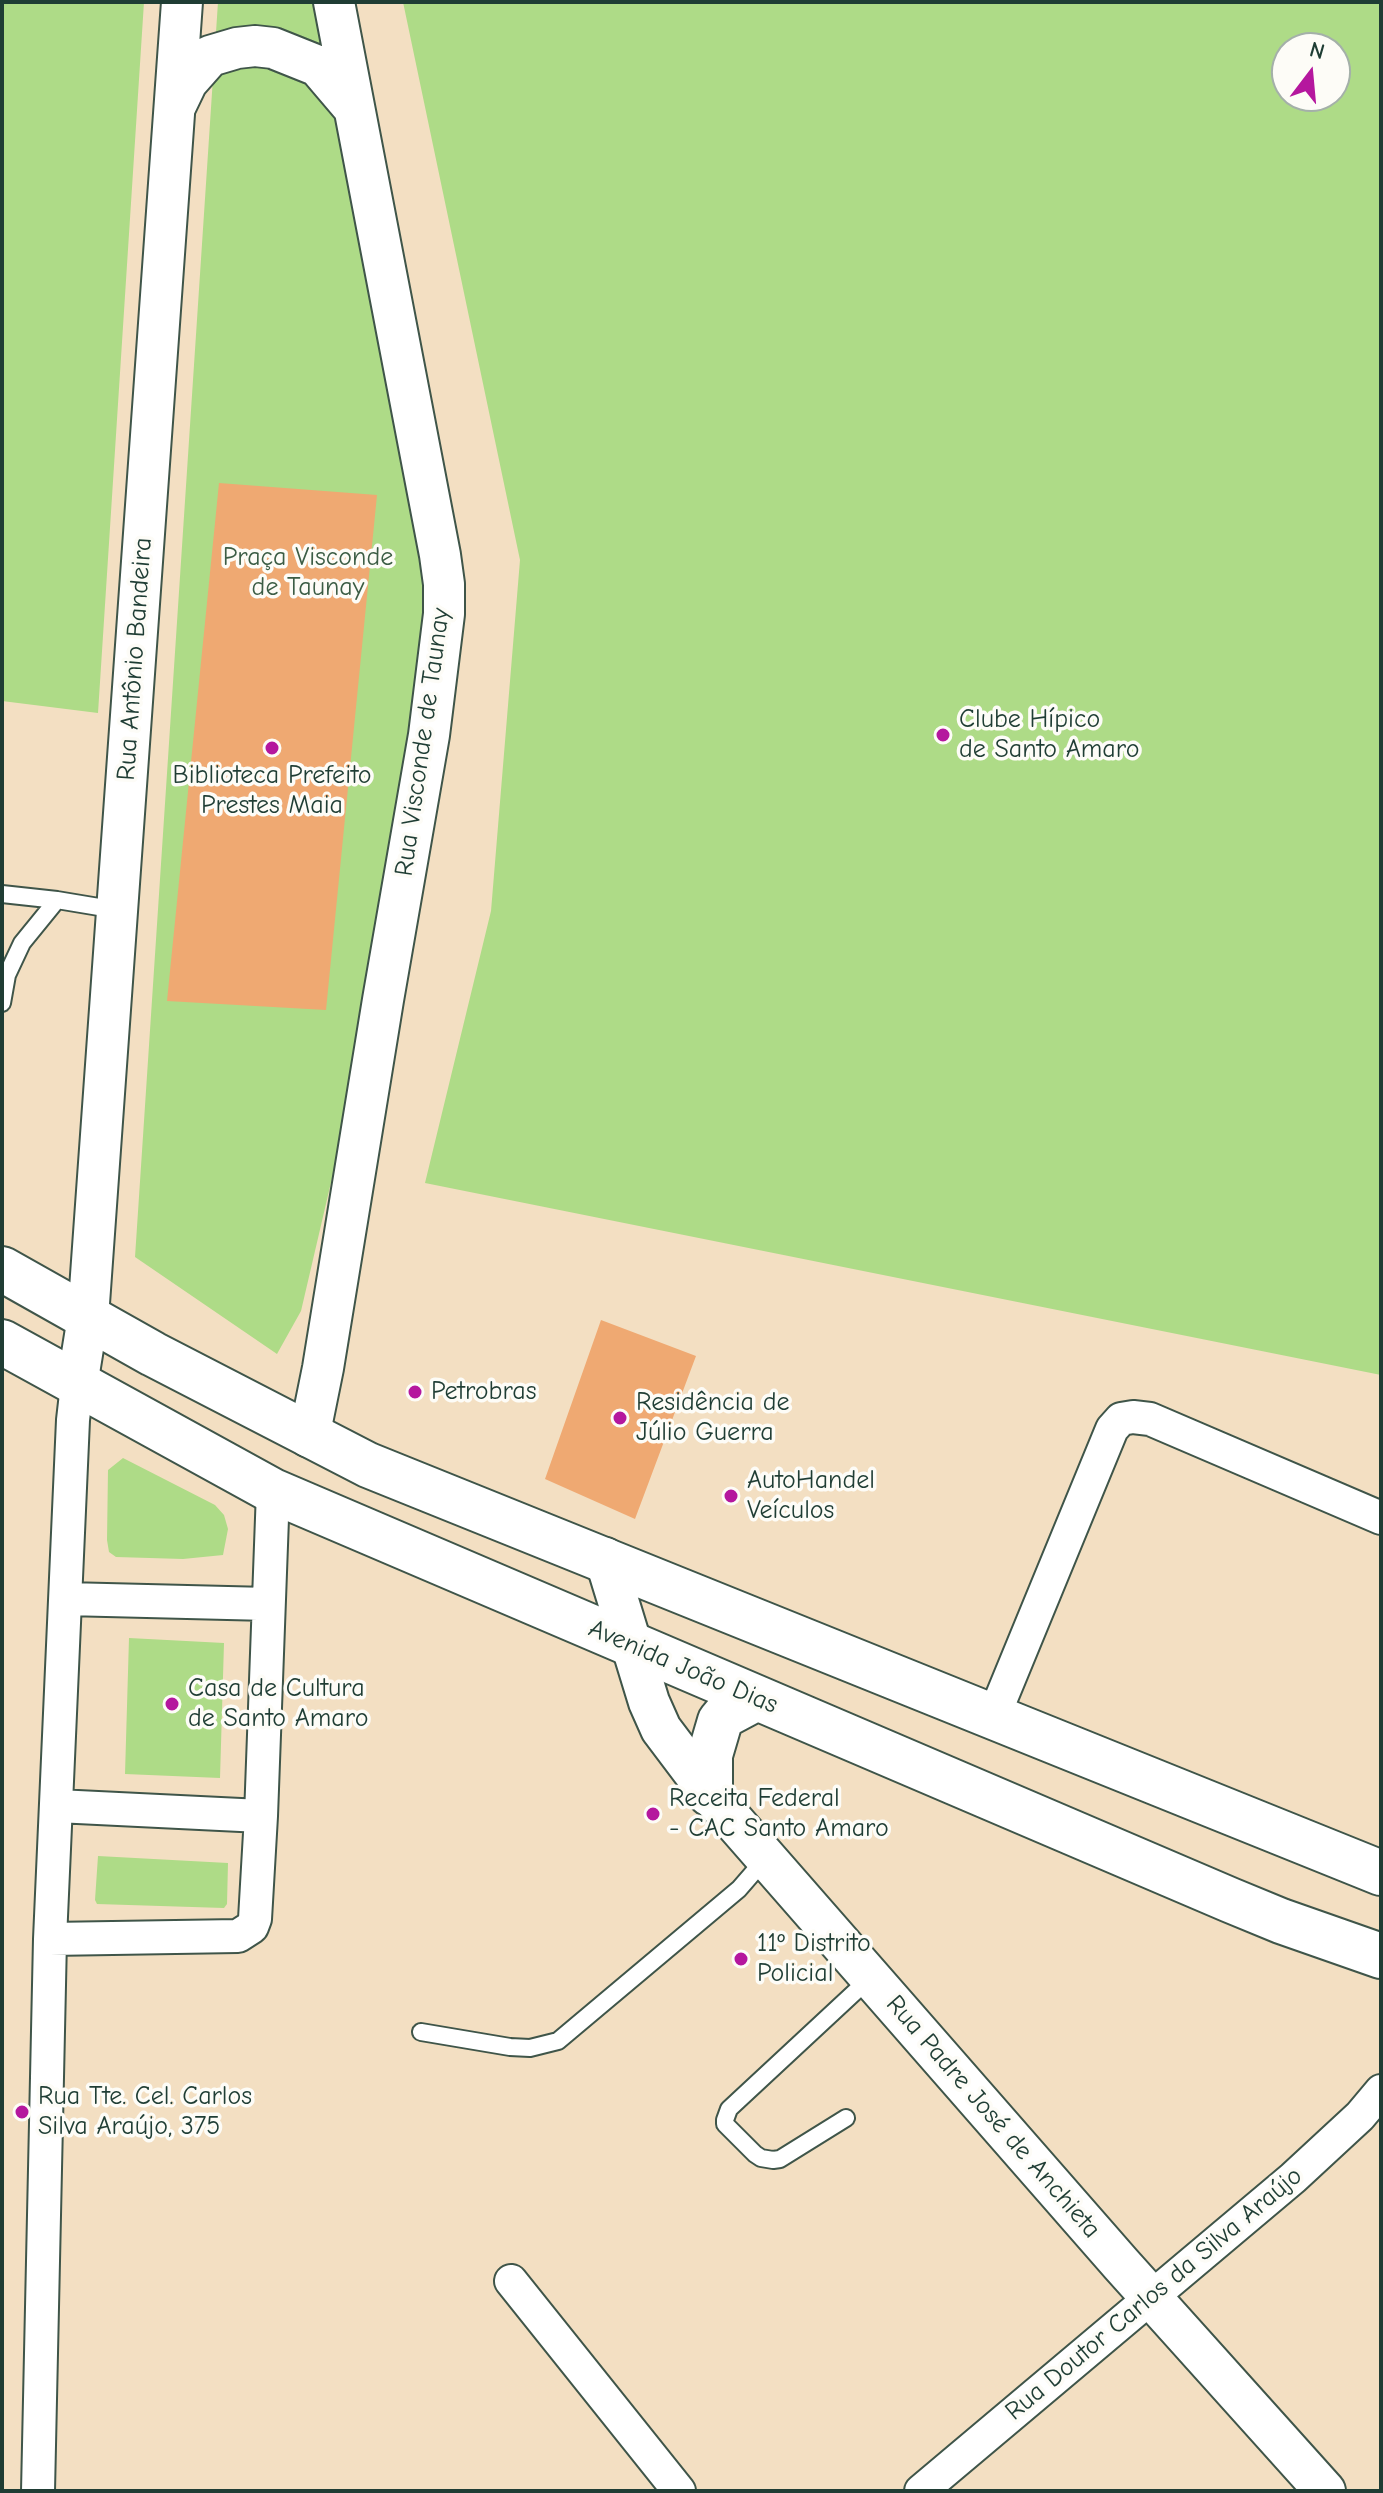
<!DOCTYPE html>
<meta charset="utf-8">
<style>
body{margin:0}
#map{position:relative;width:1383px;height:2493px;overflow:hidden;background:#f3dfc2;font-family:"Comic Neue",sans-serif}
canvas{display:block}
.frame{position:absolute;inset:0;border:4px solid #1f3d34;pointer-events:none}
.north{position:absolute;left:1271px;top:32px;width:80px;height:80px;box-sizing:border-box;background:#fdfcf7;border:2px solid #a4b0a9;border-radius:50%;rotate:16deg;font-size:22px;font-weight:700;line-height:32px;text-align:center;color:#1f3d34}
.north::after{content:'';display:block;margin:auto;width:28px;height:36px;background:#b5179e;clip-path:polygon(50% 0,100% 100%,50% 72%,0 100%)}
</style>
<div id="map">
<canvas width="1383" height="2493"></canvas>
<div class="frame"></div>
<div class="north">N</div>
</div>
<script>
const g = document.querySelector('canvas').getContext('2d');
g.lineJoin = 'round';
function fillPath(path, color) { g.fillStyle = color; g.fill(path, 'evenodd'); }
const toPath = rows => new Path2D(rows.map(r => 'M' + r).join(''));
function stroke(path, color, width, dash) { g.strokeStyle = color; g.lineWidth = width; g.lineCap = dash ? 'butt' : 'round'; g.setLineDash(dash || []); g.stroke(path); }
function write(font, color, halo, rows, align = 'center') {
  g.font = font + ' "Comic Neue",sans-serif'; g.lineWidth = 7; g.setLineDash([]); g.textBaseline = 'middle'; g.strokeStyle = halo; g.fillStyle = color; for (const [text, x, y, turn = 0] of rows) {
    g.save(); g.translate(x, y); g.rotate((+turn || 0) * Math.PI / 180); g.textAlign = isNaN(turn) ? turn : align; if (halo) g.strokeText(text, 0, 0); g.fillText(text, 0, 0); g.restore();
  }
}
fillPath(toPath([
 [2,2,144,2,98,713,2,701],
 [218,2,320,2,438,573,374,998,301,1311,277,1354,135,1257],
 [403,2,1381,2,1381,1375,425,1183,491,911,520,560],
 [1335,48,1335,96,1287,96,1287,48],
 [123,1458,215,1505,224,1515,228,1529,223,1555,183,1559,116,1557,109,1552,107,1540,108,1470],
 [129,1638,224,1643,220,1778,125,1774],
 [98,1856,228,1863,227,1904,224,1908,97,1904,95,1900]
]), '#aedb87');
fillPath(toPath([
 [219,483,377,495,326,1010,167,1001],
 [601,1320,696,1356,635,1519,545,1479]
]), '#efa972');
const service = toPath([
 [2,894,57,900],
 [2,1003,7,975,22,943,57,900,117,910],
 [421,2032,510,2047,530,2048,558,2041,739,1889,765,1859],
 [846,2118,780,2159,773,2160,761,2158,755,2154,725,2124,725,2120,729,2109,870,1978]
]);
const minor = toPath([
 [66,1599,268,1604],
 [993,1718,1112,1429,1121,1419,1133,1417,1150,1419,1381,1518],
 [57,1806,261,1816],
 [50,1939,238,1936,252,1927,255,1919,261,1816,273,1491],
 [511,2281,679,2491],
 [38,2491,50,1939,73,1420,77,1385],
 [921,2491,1293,2178,1360,2116,1381,2091]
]);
const tertiary = toPath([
 [175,107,187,82,210,56,237,48,255,46,273,48,318,66,352,106],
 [77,1385,88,1317,182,2],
 [309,1437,323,1368,383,1000,429,735,444,614,444,584,440,555,334,2],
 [605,1558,649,1702,661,1729,710,1794,1121,2264,1325,2491]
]);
const primary = toPath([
 [2,1269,153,1354,368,1465,1381,1873],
 [2,1342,273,1491,1230,1900,1281,1921,1381,1956],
 [710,1794,710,1755,720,1721,725,1715,755,1699]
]);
stroke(service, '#3f5549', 20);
stroke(minor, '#3f5549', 36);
stroke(tertiary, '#3f5549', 44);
stroke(primary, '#3f5549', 48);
stroke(service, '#fff', 16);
stroke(minor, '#fff', 32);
stroke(tertiary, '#fff', 40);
stroke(primary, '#fff', 44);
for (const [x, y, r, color] of [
 [943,735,8,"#b5179e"],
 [272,748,8,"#b5179e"],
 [415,1392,8,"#b5179e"],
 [620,1418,8,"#b5179e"],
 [731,1496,8,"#b5179e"],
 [172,1704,8,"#b5179e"],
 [653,1814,8,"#b5179e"],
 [741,1959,8,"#b5179e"],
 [22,2112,8,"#b5179e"]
]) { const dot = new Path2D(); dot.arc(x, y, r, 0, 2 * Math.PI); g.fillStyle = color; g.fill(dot); stroke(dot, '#fdfcf7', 3); }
write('26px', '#3c5d45', '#fdfcf7', [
 ["Praça Visconde",308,558],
 ["de Taunay",308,588]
]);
write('26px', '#1f3d34', '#fdfcf7', [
 ["Rua Antônio Bandeira",135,659,-86],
 ["Rua Visconde de Taunay",423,742,-82],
 ["Avenida João Dias",683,1667,23],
 ["Rua Padre José de Anchieta",993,2117,49],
 ["Rua Doutor Carlos da Silva Araújo",1154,2294,-40]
]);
write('26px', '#1f3d34', '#fdfcf7', [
 ["Clube Hípico",959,720],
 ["de Santo Amaro",959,750],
 ["Biblioteca Prefeito",272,776,"center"],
 ["Prestes Maia",272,806,"center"],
 ["Petrobras",431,1392],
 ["Residência de",636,1403],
 ["Júlio Guerra",636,1433],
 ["AutoHandel",747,1481],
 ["Veículos",747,1511],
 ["Casa de Cultura",188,1689],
 ["de Santo Amaro",188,1719],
 ["Receita Federal",669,1799],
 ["- CAC Santo Amaro",669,1829],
 ["11º Distrito",757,1944],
 ["Policial",757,1974],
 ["Rua Tte. Cel. Carlos",38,2097],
 ["Silva Araújo, 375",38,2127]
], 'left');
</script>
